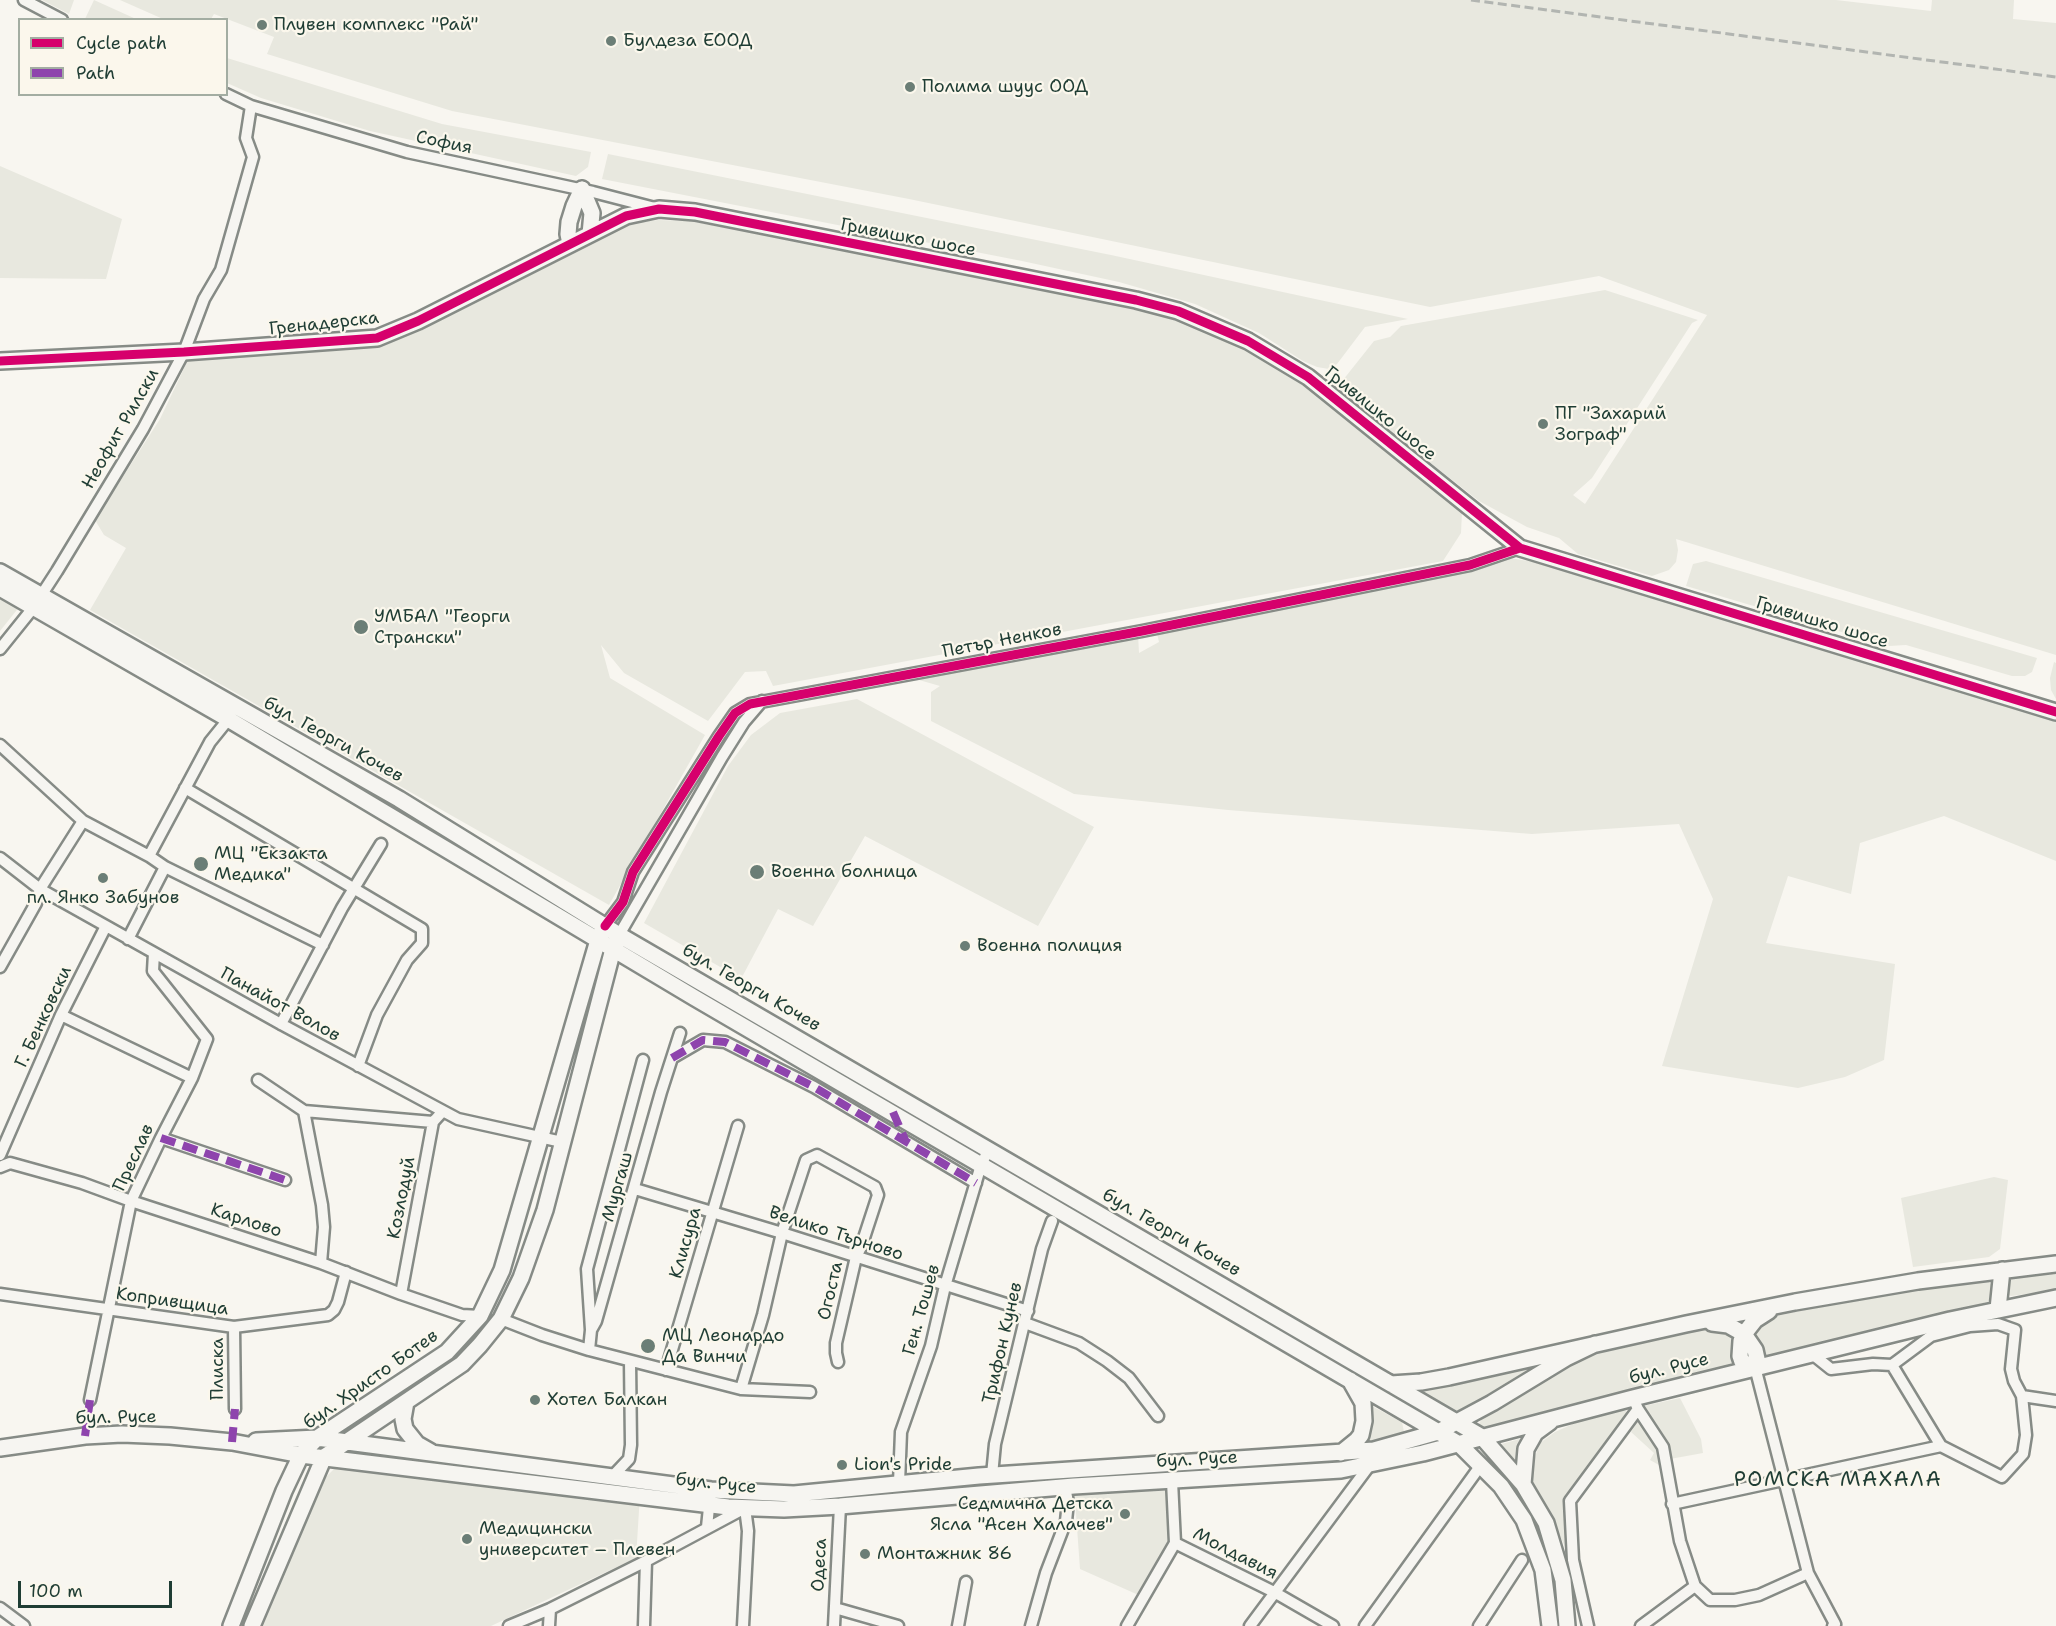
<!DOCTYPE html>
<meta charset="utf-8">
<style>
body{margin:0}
#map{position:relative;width:2056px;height:1626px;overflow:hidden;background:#f8f6f0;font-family:"Shantell Sans",sans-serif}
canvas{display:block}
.legend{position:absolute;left:18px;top:18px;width:210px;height:78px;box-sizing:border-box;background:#fbf7ec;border:2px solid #a3ada2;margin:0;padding:8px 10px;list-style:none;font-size:18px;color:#1f3d34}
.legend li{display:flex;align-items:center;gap:12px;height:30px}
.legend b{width:30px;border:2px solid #a3ada2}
.scale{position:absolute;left:18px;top:1581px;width:154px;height:27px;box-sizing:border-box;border:3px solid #1f3d34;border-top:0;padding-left:8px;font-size:18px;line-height:21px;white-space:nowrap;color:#1f3d34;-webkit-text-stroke:4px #fbf7ec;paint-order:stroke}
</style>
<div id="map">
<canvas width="2056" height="1626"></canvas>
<ul class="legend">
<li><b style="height:8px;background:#d6006c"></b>Cycle path</li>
<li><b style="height:8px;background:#8e44ad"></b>Path</li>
</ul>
<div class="scale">100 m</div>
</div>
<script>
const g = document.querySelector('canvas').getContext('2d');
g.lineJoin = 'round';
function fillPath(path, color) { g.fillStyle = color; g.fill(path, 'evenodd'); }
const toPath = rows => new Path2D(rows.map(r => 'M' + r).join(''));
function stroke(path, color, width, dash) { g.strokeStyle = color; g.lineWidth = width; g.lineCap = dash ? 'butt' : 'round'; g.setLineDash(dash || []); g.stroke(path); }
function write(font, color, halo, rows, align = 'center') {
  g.font = font + ' "Shantell Sans",sans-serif'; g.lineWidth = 4.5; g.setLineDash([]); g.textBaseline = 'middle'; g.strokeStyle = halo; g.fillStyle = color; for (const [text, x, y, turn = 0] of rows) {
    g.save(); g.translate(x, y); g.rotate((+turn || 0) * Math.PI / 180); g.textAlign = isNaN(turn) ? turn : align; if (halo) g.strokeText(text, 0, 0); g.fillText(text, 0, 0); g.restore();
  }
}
fillPath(toPath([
 [42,0,74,0,69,14],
 [94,0,136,19,85,19],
 [120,0,1836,0,1931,11,1932,0,2014,0,2013,19,2056,23,2056,655,1676,539,1678,550,1676,562,1669,570,1652,576,1578,554,1559,538,1527,527,1479,501,1342,394,1339,385,1374,341,1390,337,1401,326,1605,290,1698,320,1692,323,1592,478,1573,495,1585,504,1707,315,1599,276,1430,307,909,199,452,111,267,54,274,37,214,14,211,19,163,19],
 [227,58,442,124,591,152,588,167,576,176,370,131,261,98,227,83],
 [608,154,1111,255,1408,319,1365,327,1337,364,1329,369,1317,367,1303,361,1259,333,1195,304,1119,282,1022,261,602,179],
 [0,166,122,219,106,279,0,278],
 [658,220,689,221,791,239,1177,317,1240,346,1319,395,1462,512,1461,533,1443,561,773,686,766,671,745,672,708,721,624,673,601,645,610,678,705,735,609,905,90,610,126,548,104,535,95,520,160,419,189,358,386,345,633,223],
 [1504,557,1546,564,2056,718,2056,861,1944,816,1860,843,1851,894,1788,876,1766,943,1895,964,1884,1060,1845,1077,1798,1088,1662,1066,1713,899,1679,824,1532,834,1228,810,1074,794,931,721,931,692,940,686,919,680,919,672,1138,634,1139,653,1159,642,1155,625],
 [1706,561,2037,658,2032,672,2025,676,2012,676,1906,645,1889,646,1686,586,1693,564],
 [0,594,20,606,0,631],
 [2054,662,2056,663,2056,699,2051,690,2050,678],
 [857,699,1094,827,1038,926,865,836,813,926,778,909,741,979,644,923,728,766,751,735,780,713],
 [1994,1177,2008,1180,2000,1249,1989,1257,1913,1267,1901,1198],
 [2056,1268,2056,1290,2011,1296,2006,1294,2009,1275],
 [1985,1278,1991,1284,1990,1300,1988,1302,1767,1357,1753,1334,1755,1328,1772,1317,1853,1299],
 [1713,1328,1735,1334,1733,1365,1483,1428,1478,1426,1482,1418,1573,1361,1614,1344],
 [1536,1363,1538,1365,1536,1370,1460,1411,1454,1412,1422,1395,1424,1389,1429,1387],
 [1680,1398,1701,1439,1703,1453,1670,1459,1659,1465,1650,1460,1654,1453,1631,1432,1637,1423,1644,1406],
 [1368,1404,1402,1422,1404,1432,1399,1437,1363,1446],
 [1617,1411,1626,1411,1628,1415,1568,1496,1570,1558,1546,1505,1531,1482,1532,1465,1540,1443,1555,1432,1575,1423],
 [1523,1438,1525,1439,1517,1469,1498,1445],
 [1482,1456,1510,1484,1532,1519,1543,1541,1553,1576,1557,1604,1557,1626,1548,1578],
 [342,1461,640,1495,636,1558,491,1626,246,1626,264,1612,325,1478],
 [1172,1481,1175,1543,1143,1597,1080,1569,1074,1486]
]), '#e8e8df');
const street = toPath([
 [24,0,62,20],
 [226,94,251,106,407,152,593,192,655,208],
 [0,649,33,608,57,571,143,429,184,352,204,299,221,270,253,157,246,138,251,106],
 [0,745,83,821,149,856,165,867,323,945],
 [185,788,422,929,422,943,407,960,377,1015,358,1066],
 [149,856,210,742,231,716],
 [0,858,40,889,281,1024,443,1111,458,1119,562,1142],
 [605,926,623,902,633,872,719,736,735,713,750,704,1142,631,1470,565,1520,548],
 [619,935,722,757,744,722,762,701],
 [128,939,165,867],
 [0,967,36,903,40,889,83,821],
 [61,1015,192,1078],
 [281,1024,342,908,381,844],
 [672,1058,703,1040,725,1042,814,1087,976,1183],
 [258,1080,304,1111,433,1122],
 [304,1111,322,1205,324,1227,321,1263],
 [161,1138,285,1180],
 [0,1155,61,1015,106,926],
 [0,1167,10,1163,82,1183,131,1201,321,1263,401,1294,462,1315,480,1316],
 [635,1189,782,1233,1028,1311],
 [0,1294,234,1327,328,1315,334,1310,338,1302,346,1272],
 [401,1294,433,1122,443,1111],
 [501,1319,542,1335,589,1350,741,1389,810,1392],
 [1025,1323,1079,1343,1107,1361,1129,1378,1158,1416],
 [234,1327,235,1409],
 [591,1330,587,1269,643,1060],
 [589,1350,591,1330,596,1321,661,1092,680,1033],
 [1811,1353,1831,1369,1873,1364,1892,1365,1931,1336,1970,1326,1998,1324,2015,1330,2011,1369,2014,1381,2022,1396,2056,1401],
 [1892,1365,1941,1446,2002,1477,2023,1454,2026,1435,2022,1396],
 [1755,1367,1808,1573,1834,1622,1835,1624,1833,1626],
 [666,1370,738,1126],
 [741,1389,763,1315,782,1233,806,1160,817,1155,875,1187,878,1195,861,1247,856,1257,836,1343,836,1353,838,1362],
 [1633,1398,1638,1409,1663,1447,1680,1541,1695,1586,1710,1600,1735,1600,1759,1595,1808,1573],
 [90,1400,131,1201,161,1138,192,1078,207,1039,153,971,154,953],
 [992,1475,995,1444,1042,1249,1052,1221],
 [612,1477,629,1459,631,1445,630,1361],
 [1172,1481,1175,1543,1274,1592,1333,1626],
 [899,1483,901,1432,931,1346,945,1286,981,1165,989,1149],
 [1672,1504,1941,1446],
 [707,1527,710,1498],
 [0,1608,24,1626],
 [835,1608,898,1626],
 [509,1626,550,1609,646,1561,745,1508,748,1531,743,1626],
 [549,1626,550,1609],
 [644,1626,646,1561],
 [834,1626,840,1506],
 [958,1626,966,1582],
 [1031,1626,1046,1573,1066,1521,1068,1502,1065,1487],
 [1127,1626,1175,1543],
 [1250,1626,1369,1466],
 [1365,1626,1481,1465],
 [1479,1626,1522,1560],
 [1588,1626,1573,1560,1570,1501,1638,1409],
 [1641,1626,1695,1586]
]);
const secondary = toPath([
 [582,189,592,213,590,234],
 [570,244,568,234,569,222,574,206,582,189],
 [0,361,184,352,377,338,418,321,626,216,659,209,695,212,1136,300,1178,311,1248,341,1308,377,1520,548,2056,712],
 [0,572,399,799,619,935,1482,1437,1523,1484,1546,1523,1563,1580,1567,1626],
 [0,588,228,719,695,998,1459,1444,1501,1486,1524,1520,1543,1570,1550,1626],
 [1998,1309,2002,1270],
 [1712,1323,1728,1325,1744,1334,1755,1350,1757,1359,1755,1367,1742,1362,1740,1356,1741,1341,1744,1334,1755,1320,1769,1311],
 [1391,1384,1421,1382,1449,1377,1686,1324,1795,1302,1918,1281,2056,1264],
 [406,1402,403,1419,405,1429,417,1444,431,1452],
 [256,1441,317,1438,711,1490,794,1494,979,1476,1374,1450,1438,1432,1492,1403,1566,1358,1595,1344],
 [0,1448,85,1436,122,1434,170,1436,232,1442,301,1455,728,1507,784,1509,840,1506,1074,1486,1341,1470,1423,1453,1633,1398,1950,1320,2056,1298],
 [1341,1453,1357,1440,1361,1435,1364,1421,1363,1403,1350,1380],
 [1523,1484,1526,1449,1535,1433,1550,1422],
 [231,1626,284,1491,301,1455,317,1438,447,1352,480,1316,502,1270,598,940,602,931],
 [252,1626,324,1457,462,1364,480,1345,501,1319,521,1278,545,1210,613,949,617,940]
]);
stroke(street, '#868b86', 15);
stroke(secondary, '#868b86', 20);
stroke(street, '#f6f5f1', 10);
stroke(secondary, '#f6f5f1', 15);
stroke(toPath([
 [1471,0,2056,77]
]), '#b2b5b1', 3, [9, 4.5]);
stroke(toPath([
 [672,1058,703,1040,725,1042,814,1087,976,1183],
 [893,1112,906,1142],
 [161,1138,285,1180],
 [85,1436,90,1400],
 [232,1442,235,1409]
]), '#8e44ad', 8, [15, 8]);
stroke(toPath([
 [0,361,184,352,377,338,418,321,626,216,659,209,695,212,1136,300,1178,311,1248,341,1308,377,1520,548,2056,712],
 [605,926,623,902,633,872,719,736,735,713,750,704,1142,631,1470,565,1520,548]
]), '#d6006c', 9);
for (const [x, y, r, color] of [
 [262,25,6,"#6b7e76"],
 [611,41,6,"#6b7e76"],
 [910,87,6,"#6b7e76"],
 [1543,424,6,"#6b7e76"],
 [361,627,8,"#6b7e76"],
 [201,864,8,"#6b7e76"],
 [757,872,8,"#6b7e76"],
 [103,878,6,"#6b7e76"],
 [965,946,6,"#6b7e76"],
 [648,1346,8,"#6b7e76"],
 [535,1400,6,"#6b7e76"],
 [842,1465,6,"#6b7e76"],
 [1125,1514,6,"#6b7e76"],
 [467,1539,6,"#6b7e76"],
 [865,1554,6,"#6b7e76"]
]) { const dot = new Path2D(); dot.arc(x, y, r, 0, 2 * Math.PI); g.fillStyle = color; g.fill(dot); stroke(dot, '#fbf7ec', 2); }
write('18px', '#1f3d34', '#fbf7ec', [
 ["Плувен комплекс \"Рай\"",274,25],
 ["Булдеза ЕООД",623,41],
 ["Полима шуус ООД",922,87],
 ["ПГ \"Захарий",1555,414],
 ["Зограф\"",1555,435],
 ["УМБАЛ \"Георги",374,617],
 ["Странски\"",374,638],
 ["МЦ \"Екзакта",214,854],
 ["Медика\"",214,875],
 ["Военна болница",771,872],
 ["пл. Янко Забунов",103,898,"center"],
 ["Военна полиция",977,946],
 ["МЦ Леонардо",662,1336],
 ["Да Винчи",662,1357],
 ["Хотел Балкан",547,1400],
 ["Lion's Pride",854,1465],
 ["Седмична Детска",1113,1504,"right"],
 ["Ясла \"Асен Халачев\"",1113,1525,"right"],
 ["Медицински",479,1529],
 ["университет – Плевен",479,1550],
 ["Монтажник 86",877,1554]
], 'left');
write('18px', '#1f3d34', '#fbf7ec', [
 ["София",444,143,12],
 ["Гривишко шосе",908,238,11],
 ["Гренадерска",324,324,-6],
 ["Гривишко шосе",1380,414,39],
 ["Неофит Рилски",121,429,-60],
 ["Гривишко шосе",1822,623,17],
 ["Петър Ненков",1002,641,-11],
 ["бул. Георги Кочев",333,740,29],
 ["бул. Георги Кочев",751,988,30],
 ["Панайот Волов",280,1005,29],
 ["Г. Бенковски",44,1017,-65],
 ["Преслав",134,1158,-65],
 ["Мургаш",618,1187,-74],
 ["Козлодуй",402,1198,-79],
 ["Карлово",246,1221,18],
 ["бул. Георги Кочев",1171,1233,30],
 ["Велико Търново",836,1234,18],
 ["Клисура",686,1243,-74],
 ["Огоста",831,1291,-77],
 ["Копривщица",172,1302,8],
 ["Ген. Тошев",922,1310,-74],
 ["Трифон Кунев",1003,1343,-77],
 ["Плиска",218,1369,-90],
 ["бул. Русе",1669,1369,-14],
 ["бул. Христо Ботев",371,1380,-35],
 ["бул. Русе",116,1418,-1],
 ["бул. Русе",1197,1460,-3],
 ["бул. Русе",716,1484,6],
 ["Молдавия",1235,1554,27],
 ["Одеса",820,1565,-87]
]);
g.letterSpacing = '1.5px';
write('21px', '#1f3d34', '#fbf7ec', [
 ["РОМСКА МАХАЛА",1838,1481]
]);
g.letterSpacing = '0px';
</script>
